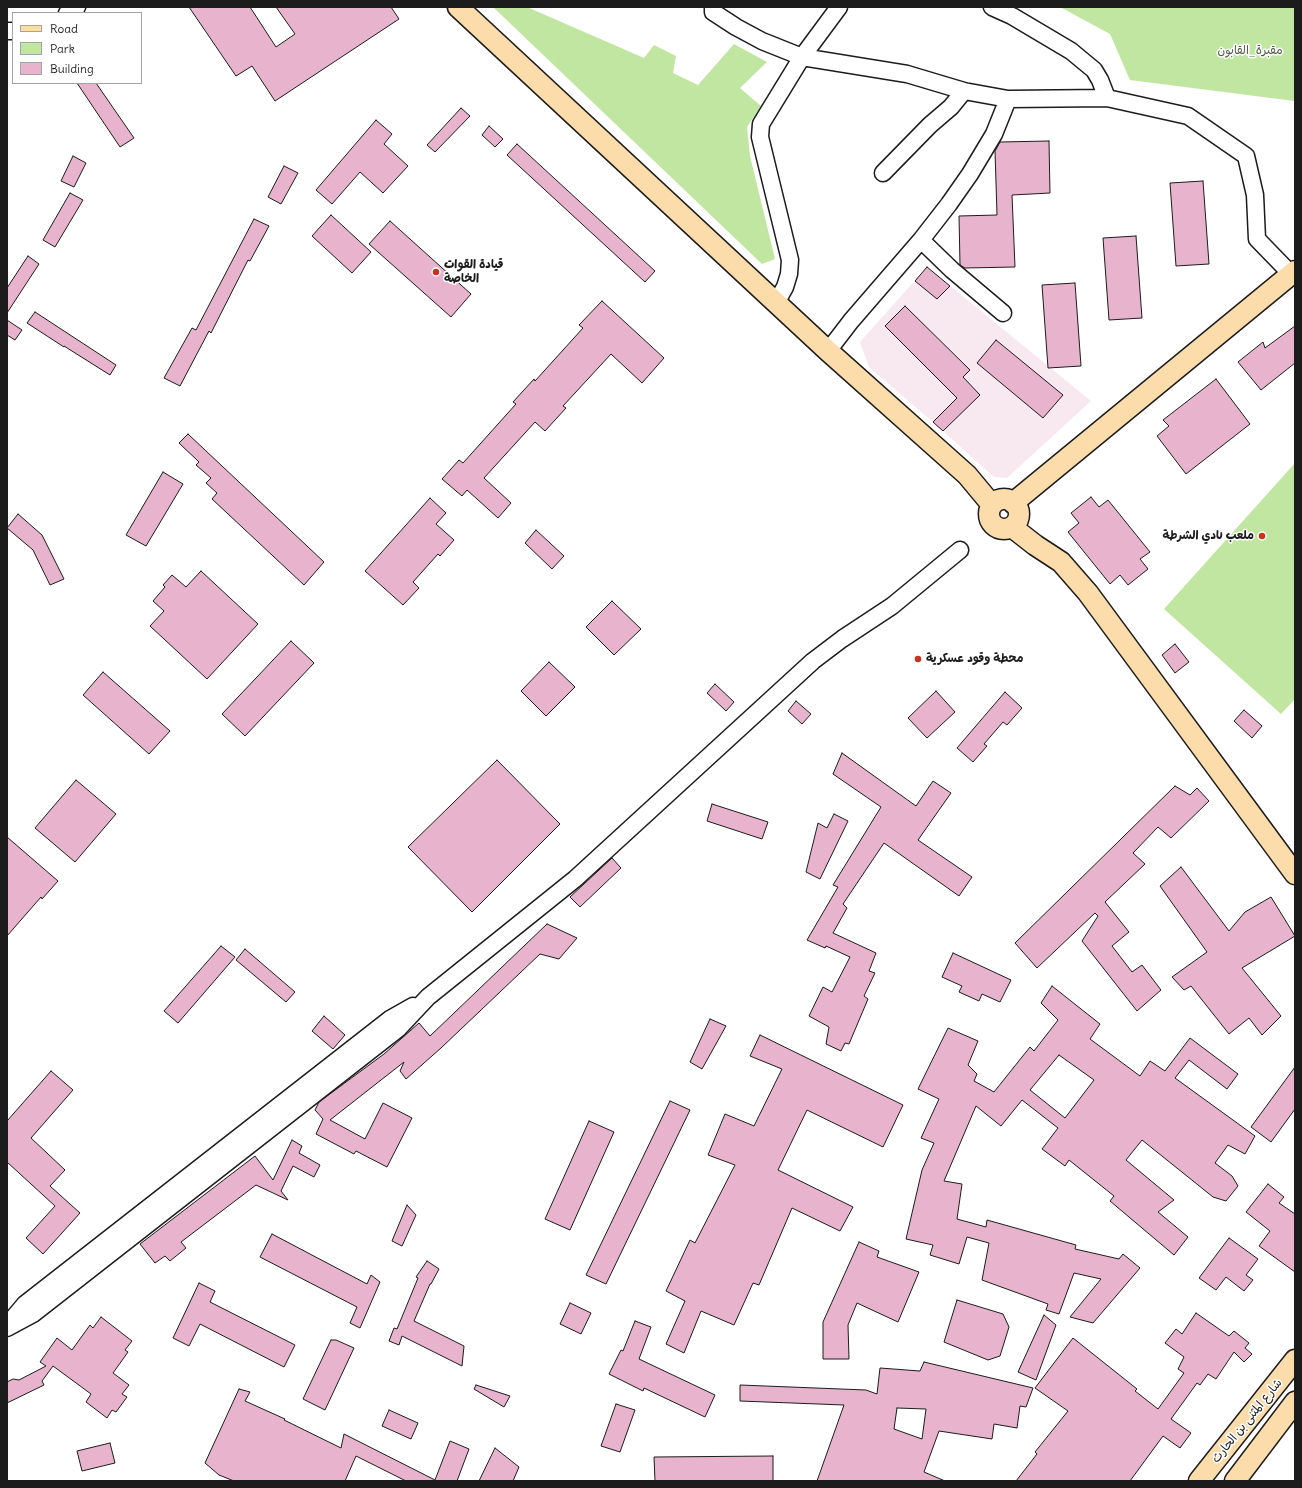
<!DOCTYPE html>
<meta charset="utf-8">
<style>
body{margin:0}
#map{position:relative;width:1302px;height:1488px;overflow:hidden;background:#fff;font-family:Delius,sans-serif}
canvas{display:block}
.frame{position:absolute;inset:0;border:8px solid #1c1c1c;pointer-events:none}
.legend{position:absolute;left:12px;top:12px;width:130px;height:72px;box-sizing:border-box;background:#fff;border:1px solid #a4a4a4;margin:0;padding:5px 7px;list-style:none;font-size:12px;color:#1c1c1c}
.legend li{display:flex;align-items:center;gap:8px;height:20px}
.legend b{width:20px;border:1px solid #a4a4a4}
</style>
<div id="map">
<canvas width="1302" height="1488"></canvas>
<div class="frame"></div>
<ul class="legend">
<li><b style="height:5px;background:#fddcac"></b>Road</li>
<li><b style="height:11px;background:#c1e6a1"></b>Park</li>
<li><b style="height:11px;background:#e8b3cd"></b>Building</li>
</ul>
</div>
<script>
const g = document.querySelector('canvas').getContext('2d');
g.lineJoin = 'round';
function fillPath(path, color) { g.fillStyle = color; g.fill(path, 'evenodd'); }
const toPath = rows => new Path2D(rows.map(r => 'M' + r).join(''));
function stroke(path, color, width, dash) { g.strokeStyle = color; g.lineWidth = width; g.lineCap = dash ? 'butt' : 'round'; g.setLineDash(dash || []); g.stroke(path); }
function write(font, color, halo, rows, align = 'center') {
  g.font = font + ' Delius,"Playpen Sans Arabic",sans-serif'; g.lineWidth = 3; g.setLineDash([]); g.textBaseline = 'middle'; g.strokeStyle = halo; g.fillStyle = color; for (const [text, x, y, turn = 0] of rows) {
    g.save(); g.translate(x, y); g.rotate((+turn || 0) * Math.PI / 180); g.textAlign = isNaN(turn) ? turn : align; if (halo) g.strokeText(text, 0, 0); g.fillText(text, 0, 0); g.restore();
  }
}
fillPath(toPath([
 [927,267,1091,401,1007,478,994,477,933,422,869,367,860,342]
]), '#f8e8f0');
fillPath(toPath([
 [493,7,527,7,644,58,654,45,676,56,673,73,698,85,734,44,767,62,740,88,761,106,747,127,750,156,775,259,762,264],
 [1060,7,1295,7,1294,101,1130,80,1110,34],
 [1295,463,1295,699,1281,714,1164,609]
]), '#c1e6a1');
const building = toPath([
 [189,7,250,7,276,47,295,34,276,7,391,7,399,19,275,101,252,66,236,76,189,7],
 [77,83,96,83,134,138,120,147,77,83],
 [461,108,470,116,435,152,427,145,461,108],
 [376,120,392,134,384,144,408,166,383,193,360,172,332,204,316,190,376,120],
 [489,126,503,139,495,147,482,135,489,126],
 [1049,141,1050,193,1012,195,1015,267,965,268,960,265,959,216,997,215,995,151,1000,142,1049,141],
 [517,144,655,271,645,282,507,155,517,144],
 [73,156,86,163,74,187,61,181,73,156],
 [284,166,298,173,281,204,268,197,284,166],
 [1203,181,1209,264,1176,266,1170,183,1203,181],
 [70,193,83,200,55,247,43,240,70,193],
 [331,215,371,252,352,273,312,236,331,215],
 [254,219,269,226,250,261,248,260,211,333,209,331,180,386,164,378,192,328,196,330,254,219],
 [390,221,471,294,451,317,369,244,390,221],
 [1136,236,1142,318,1109,320,1103,238,1136,236],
 [28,256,39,264,7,313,7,288,28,256],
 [927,267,950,286,937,299,915,281,927,267],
 [1075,283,1081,366,1048,368,1042,285,1075,283],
 [602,301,664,358,642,383,611,354,563,406,566,408,545,431,535,422,484,478,511,503,498,518,467,490,462,496,442,479,459,460,463,463,516,404,513,402,534,379,535,381,583,328,579,325,602,301],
 [905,306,970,370,963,377,980,395,943,431,933,422,957,398,885,326,905,306],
 [35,312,116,365,110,375,64,346,64,347,27,323,35,312],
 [7,320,22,330,15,340,7,335,7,320],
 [1295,326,1295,363,1261,390,1238,362,1263,342,1265,348,1295,326],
 [996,340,1063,395,1043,418,977,363,996,340],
 [1216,379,1250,424,1186,474,1157,436,1169,426,1163,420,1216,379],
 [188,434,324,562,304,585,212,499,217,493,206,483,211,478,196,465,199,462,179,443,188,434],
 [163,472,183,484,146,546,126,535,163,472],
 [1091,497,1099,507,1108,500,1150,552,1140,559,1148,569,1128,585,1120,575,1110,584,1068,532,1079,523,1071,513,1091,497],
 [430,498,446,513,436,524,454,540,440,556,438,554,413,582,419,588,403,605,365,571,430,498],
 [18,514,42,535,64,579,50,585,33,550,7,528,18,514],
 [536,530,564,556,552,569,525,543,536,530],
 [201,571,258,624,207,679,150,626,164,611,153,601,165,587,163,585,172,575,186,587,201,571],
 [612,601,641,629,614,655,586,627,612,601],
 [291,641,314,663,245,736,222,714,291,641],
 [1175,644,1189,662,1175,673,1162,655,1175,644],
 [549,662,575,687,546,716,521,691,549,662],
 [103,672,170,731,149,754,83,695,103,672],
 [715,684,734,702,726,711,707,693,715,684],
 [936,691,955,712,927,738,908,718,936,691],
 [1005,692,1022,708,1007,725,1003,722,984,744,987,746,973,762,957,748,1005,692],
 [796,701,811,714,802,724,788,711,796,701],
 [1244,710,1262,726,1252,738,1234,721,1244,710],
 [842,753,916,806,933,781,951,793,918,840,972,877,959,896,884,843,843,904,847,908,833,933,876,953,869,971,875,973,864,996,868,999,849,1044,845,1043,841,1051,826,1044,829,1027,809,1016,823,987,832,992,850,957,826,946,825,948,807,940,838,887,833,885,881,807,833,774,842,753],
 [497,760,560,824,472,912,408,847,497,760],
 [76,780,116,814,75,862,35,828,76,780],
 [1175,786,1190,795,1197,788,1209,801,1171,838,1158,827,1133,853,1145,864,1105,902,1129,932,1112,946,1132,972,1142,965,1161,990,1137,1011,1082,941,1098,916,1095,913,1037,968,1015,943,1175,786],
 [712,804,768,822,762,839,707,821,712,804],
 [834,814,848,821,820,879,806,872,818,823,827,828,834,814],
 [7,837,58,881,42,899,41,897,7,936,7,837],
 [612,858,621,868,580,907,570,897,612,858],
 [1181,867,1229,931,1245,912,1271,897,1295,936,1242,968,1281,1016,1262,1035,1249,1018,1229,1034,1191,986,1184,990,1172,977,1207,952,1160,886,1181,867],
 [547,924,577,938,559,959,540,954,441,1048,406,1079,400,1071,404,1062,330,1120,365,1139,383,1103,412,1118,387,1167,356,1151,354,1154,316,1134,323,1119,315,1110,319,1102,384,1054,419,1023,430,1036,547,924],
 [221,946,235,957,178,1023,164,1011,221,946],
 [245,949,295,992,286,1002,236,960,245,949],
 [953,953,1011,980,1000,1002,982,994,979,1001,959,992,962,986,942,977,953,953],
 [1052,986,1100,1024,1090,1039,1140,1076,1150,1061,1165,1071,1190,1038,1238,1074,1227,1089,1189,1060,1175,1078,1255,1136,1245,1154,1228,1145,1215,1163,1232,1176,1238,1186,1226,1201,1213,1197,1142,1140,1126,1160,1174,1200,1158,1212,1188,1237,1174,1255,1110,1201,1114,1196,1069,1160,1065,1166,1042,1149,1058,1128,1022,1100,1001,1126,976,1106,944,1181,962,1184,957,1219,986,1227,987,1220,1076,1245,1075,1249,1119,1259,1123,1254,1140,1268,1093,1323,1070,1317,1101,1279,1074,1273,1059,1314,1046,1310,1048,1304,982,1280,989,1243,967,1237,959,1264,930,1255,933,1245,906,1239,922,1170,934,1143,921,1138,939,1099,918,1089,948,1028,978,1041,968,1065,977,1074,974,1081,994,1092,1030,1047,1034,1051,1058,1020,1041,1003,1052,986],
 [1059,1055,1094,1080,1065,1118,1030,1090,1059,1055],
 [324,1016,345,1035,333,1049,312,1031,324,1016],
 [710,1019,726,1026,702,1069,690,1062,710,1019],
 [760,1035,903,1105,883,1147,807,1110,778,1170,853,1207,840,1231,792,1208,759,1285,753,1283,734,1325,701,1311,684,1353,666,1344,685,1301,666,1291,690,1240,695,1243,735,1165,708,1155,725,1114,754,1126,782,1069,750,1056,760,1035],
 [1295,1067,1295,1109,1271,1142,1251,1127,1295,1067],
 [51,1071,73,1090,31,1138,65,1170,50,1186,80,1213,43,1254,26,1238,55,1206,7,1162,7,1121,51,1071],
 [670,1101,690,1110,606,1284,586,1275,670,1101],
 [589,1121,614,1132,570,1230,545,1219,589,1121],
 [292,1140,302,1146,299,1153,320,1165,314,1177,293,1166,281,1191,288,1200,256,1185,181,1242,186,1248,170,1261,165,1256,155,1263,140,1244,255,1156,273,1180,292,1140],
 [1268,1184,1284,1197,1279,1203,1295,1214,1295,1272,1259,1246,1270,1231,1246,1212,1268,1184],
 [407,1205,416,1215,402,1246,392,1241,407,1205],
 [272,1234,367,1284,371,1275,380,1282,360,1328,350,1323,357,1307,260,1257,272,1234],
 [1229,1238,1258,1259,1246,1275,1253,1280,1244,1291,1226,1277,1216,1290,1199,1278,1229,1238],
 [859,1242,879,1251,877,1257,919,1272,898,1322,857,1303,848,1325,849,1359,823,1359,823,1322,859,1242],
 [427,1261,439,1269,431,1284,430,1284,414,1321,464,1346,462,1366,402,1336,399,1345,389,1341,394,1328,397,1329,418,1278,416,1277,427,1261],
 [199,1283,215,1291,210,1302,295,1345,284,1367,200,1324,189,1346,173,1338,199,1283],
 [957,1300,1003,1314,1009,1327,1000,1356,988,1360,944,1342,957,1300],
 [570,1303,591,1313,581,1334,560,1324,570,1303],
 [1196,1313,1229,1336,1234,1331,1249,1343,1245,1348,1252,1354,1244,1362,1234,1352,1216,1379,1208,1374,1200,1385,1197,1383,1171,1419,1191,1433,1180,1448,1163,1436,1130,1481,1016,1481,1037,1454,1035,1452,1068,1411,1035,1388,1073,1338,1137,1389,1135,1391,1158,1409,1184,1373,1178,1369,1184,1357,1165,1343,1176,1329,1182,1334,1196,1313],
 [1044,1315,1056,1325,1036,1380,1018,1372,1044,1315],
 [101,1317,132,1341,125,1350,128,1352,113,1373,129,1385,122,1394,127,1397,116,1412,112,1410,107,1418,86,1402,91,1394,53,1366,42,1381,44,1385,7,1403,7,1382,13,1379,19,1380,46,1366,40,1362,57,1338,72,1350,90,1325,93,1328,101,1317],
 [635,1321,651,1327,639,1359,715,1395,705,1417,644,1388,643,1391,609,1374,621,1350,623,1351,635,1321],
 [331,1340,336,1340,354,1348,325,1410,303,1399,331,1340],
 [924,1362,1033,1388,1026,1407,1020,1406,1017,1428,994,1424,992,1439,939,1431,924,1472,945,1481,817,1481,844,1405,740,1401,740,1385,866,1390,877,1394,880,1368,920,1371,924,1362],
 [897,1408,926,1409,922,1439,894,1429,897,1408],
 [476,1385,510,1396,504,1407,474,1389,476,1385],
 [239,1389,250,1392,245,1401,285,1419,284,1420,341,1448,344,1434,435,1480,450,1441,469,1449,457,1481,406,1481,356,1456,345,1481,234,1481,219,1475,205,1463,239,1389],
 [616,1404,635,1410,620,1452,601,1446,616,1404],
 [389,1410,418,1423,411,1439,382,1426,389,1410],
 [110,1443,115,1463,82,1471,77,1451,110,1443],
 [495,1448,519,1467,513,1481,479,1481,495,1448],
 [773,1456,773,1481,655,1481,654,1457,773,1456]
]);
fillPath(building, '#e8b3cd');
stroke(building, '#1c1c1c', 1);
const minor = toPath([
 [713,7,713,12,736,27,762,41,802,57,907,74,964,91,1008,99,1107,98,1188,116,1246,156,1255,195,1257,239,1291,274],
 [992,7,1012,16,1071,51,1094,70,1100,80,1107,98],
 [67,13,77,7],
 [7,31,13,31],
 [883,173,930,125,951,107,964,91],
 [921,240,952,270,1003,313],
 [776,303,785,287,789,274,790,260,760,137,761,124,802,57,839,7],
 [828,351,851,321,921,240,949,204,970,174,994,134,1008,99],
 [9,1323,25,1304,390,1019,413,1006],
 [7,1328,33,1314,398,1029,428,997,575,879,813,661,842,639,892,606,960,550]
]);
const major = toPath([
 [458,7,828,351,967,475,992,505],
 '989 514a15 15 0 1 1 30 0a15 15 0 1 1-30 0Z',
 [1013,503,1295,271],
 [1012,527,1035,545,1061,562,1088,593,1295,874],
 [1199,1481,1295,1360],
 [1235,1481,1295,1402]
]);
stroke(minor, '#1c1c1c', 19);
stroke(major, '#1c1c1c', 23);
stroke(minor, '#fff', 16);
stroke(major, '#fddcac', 20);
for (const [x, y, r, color] of [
 [436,272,4,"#c8321e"],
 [1262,536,4,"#c8321e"],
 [918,659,4,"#c8321e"]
]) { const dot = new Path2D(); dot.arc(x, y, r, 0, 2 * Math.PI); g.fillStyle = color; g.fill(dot); stroke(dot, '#fff', 1.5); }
write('12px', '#4e5944', '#fff', [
 ["مقبرة_القابون",1250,51]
]);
write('bold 12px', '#1c1c1c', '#fff', [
 ["قيادة القوات",444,265],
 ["الخاصة",444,279],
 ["ملعب نادي الشرطة",1254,536,"right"],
 ["محطة وقود عسكرية",926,659]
], 'left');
write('12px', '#1c1c1c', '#fff', [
 ["شارع المثنى بن الحارث",1247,1421,-51]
]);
</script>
